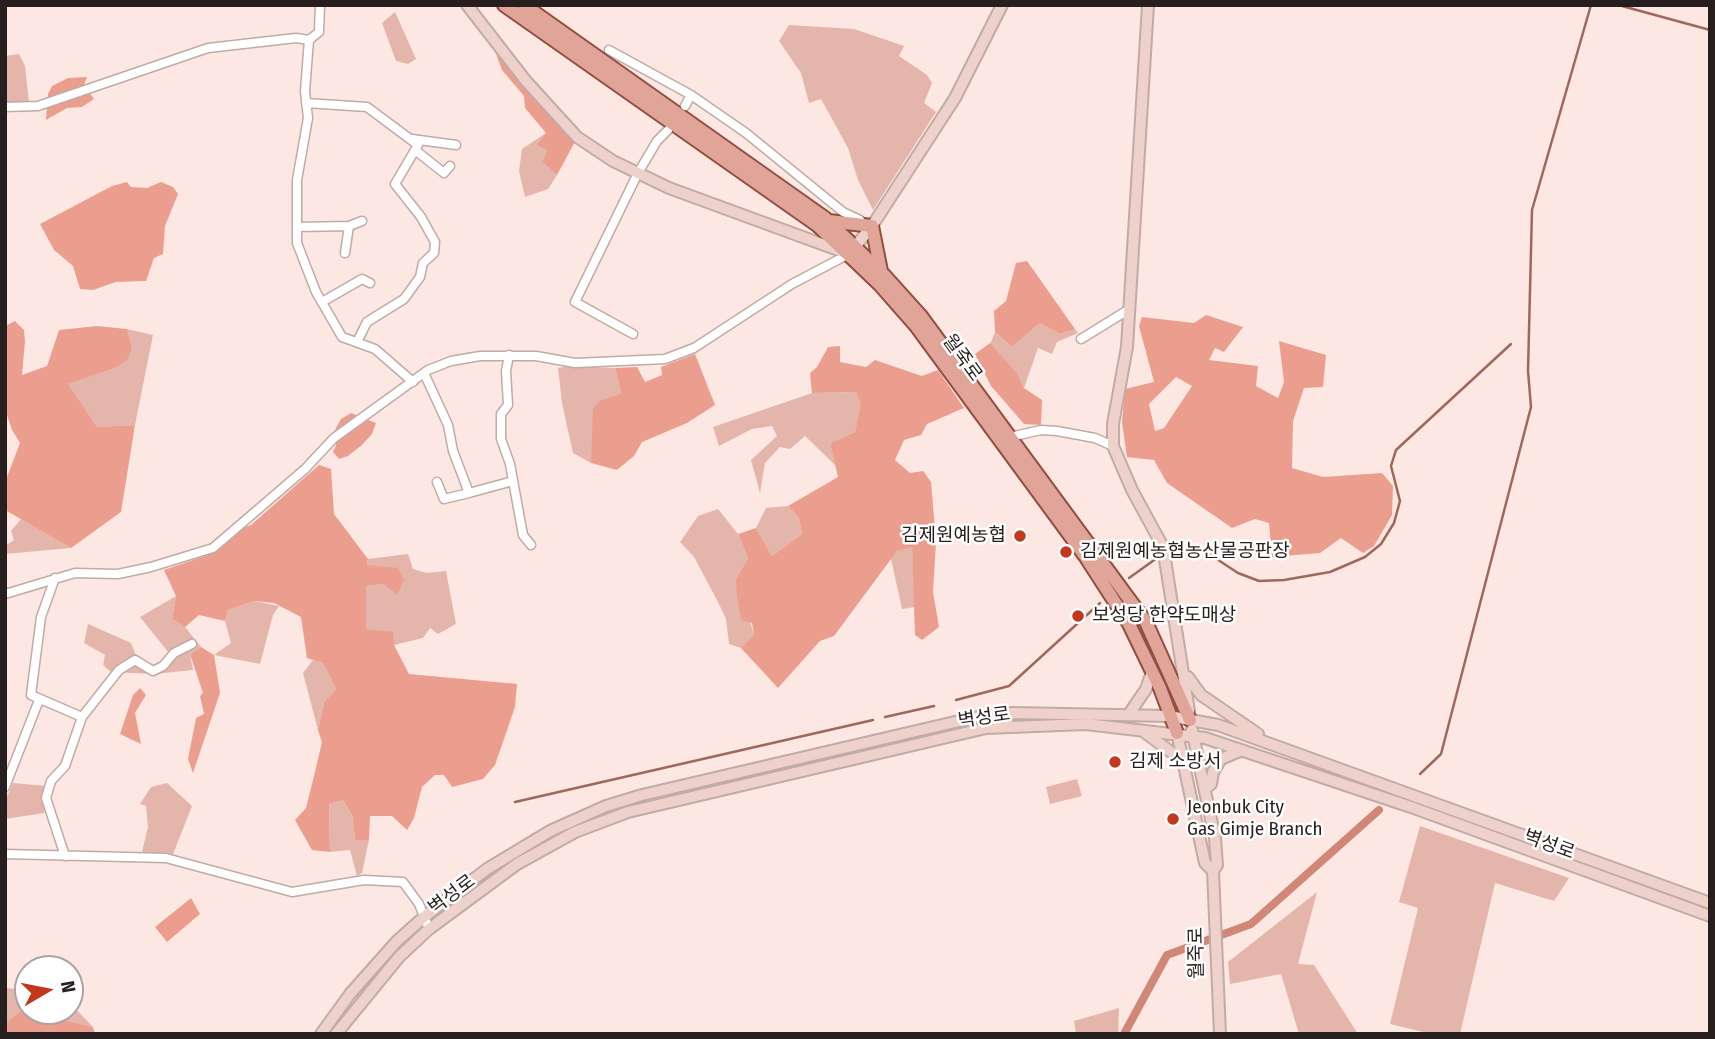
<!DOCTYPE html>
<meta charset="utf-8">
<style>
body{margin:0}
#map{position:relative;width:1715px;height:1039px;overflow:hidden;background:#fde7e2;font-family:"Fira Sans Condensed",sans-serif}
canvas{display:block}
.frame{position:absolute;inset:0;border:7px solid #271f1d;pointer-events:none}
.north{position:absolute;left:14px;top:955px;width:70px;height:70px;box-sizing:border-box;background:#fff;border:2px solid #a9a5a5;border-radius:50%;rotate:80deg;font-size:19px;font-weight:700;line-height:28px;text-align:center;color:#271f1d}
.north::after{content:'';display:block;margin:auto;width:24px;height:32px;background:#c3381c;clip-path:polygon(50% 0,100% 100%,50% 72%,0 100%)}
</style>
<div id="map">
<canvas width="1715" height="1039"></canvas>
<div class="frame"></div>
<div class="north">N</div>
</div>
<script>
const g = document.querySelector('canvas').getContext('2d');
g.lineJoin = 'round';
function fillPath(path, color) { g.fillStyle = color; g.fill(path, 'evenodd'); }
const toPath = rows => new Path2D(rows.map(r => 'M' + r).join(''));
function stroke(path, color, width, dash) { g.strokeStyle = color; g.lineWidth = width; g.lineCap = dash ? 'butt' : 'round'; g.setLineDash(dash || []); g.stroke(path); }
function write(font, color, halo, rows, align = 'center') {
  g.font = font + ' "Fira Sans Condensed","Noto Sans KR",sans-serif'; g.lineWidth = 5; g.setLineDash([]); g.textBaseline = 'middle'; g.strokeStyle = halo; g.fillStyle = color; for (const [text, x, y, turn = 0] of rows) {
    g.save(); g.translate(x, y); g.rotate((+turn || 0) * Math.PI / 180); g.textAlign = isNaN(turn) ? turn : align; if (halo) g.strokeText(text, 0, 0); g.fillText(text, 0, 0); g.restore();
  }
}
fillPath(toPath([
 [395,12,416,59,408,64,396,61,382,23],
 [789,25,854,29,904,46,899,56,927,75,932,83,924,103,936,112,873,210,858,180,848,148,821,99,809,103,801,73,779,41],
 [19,54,25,66,29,103,5,103,5,56],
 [546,133,549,150,542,162,557,175,548,189,525,197,519,171,522,149],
 [1040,323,1060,334,1075,329,1078,333,1057,342,1052,354,1038,348,1024,388,1017,373,990,344,995,332,1012,347],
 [127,329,153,335,135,425,97,427,67,384,115,368,132,348],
 [570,366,615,368,621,393,601,400,591,463,573,453,562,403,558,368],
 [856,392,862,403,855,432,830,443,836,466,805,436,790,449,780,447,765,463,760,493,751,460,777,436,772,426,752,429,719,446,713,427,812,393],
 [788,506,799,518,802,534,772,556,756,528,766,508],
 [718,509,738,534,748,558,736,579,754,634,741,648,729,644,726,619,718,602,694,557,680,542,698,516],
 [21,519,71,548,5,554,5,546,14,540,11,531],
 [912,546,915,607,902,609,891,559,897,551],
 [408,554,413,569,427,573,446,571,456,624,438,634,430,628,423,638,394,645,366,629,366,586,383,584,396,594,367,565,368,559],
 [176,596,172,619,185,627,201,647,190,654,193,670,154,674,111,672,103,665,105,655,84,643,88,624,131,643,135,653,153,668,163,662,169,653,140,617],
 [254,601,279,606,273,615,260,664,214,655,231,643,225,621,228,610],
 [313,660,323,663,336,689,324,702,318,730,303,673],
 [1077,779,1082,796,1050,804,1046,787],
 [13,783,46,786,44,813,5,819,5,801],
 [167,783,192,806,173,854,142,852,148,827,146,806,140,804,151,787],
 [343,800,352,815,355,840,369,840,362,873,357,876,350,850,330,852,329,804],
 [1420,826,1569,878,1554,901,1495,883,1460,1034,1432,1034,1390,1024,1418,908,1399,902],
 [1317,892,1298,964,1314,965,1358,1034,1299,1034,1281,974,1230,984,1228,962],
 [5,988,28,990,28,1011,70,1011,71,1004,93,1027,33,1012,19,1012,5,1024],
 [1119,1008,1118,1034,1076,1034,1074,1021]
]), '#e4b5aa');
fillPath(toPath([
 [496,54,576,140,557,175,542,162,548,150,537,145,546,133,525,108,524,96,502,70],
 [87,77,84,85,94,99,82,107,67,108,46,120,48,94,52,86,68,78],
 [127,182,131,187,147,188,161,182,173,187,178,194,165,226,163,254,154,258,146,281,116,282,93,290,80,289,73,266,54,250,40,224,112,186],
 [1027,261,1075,329,1060,334,1040,323,1012,347,995,332,994,311,1006,301,1016,263],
 [1206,315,1243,327,1224,352,1215,348,1209,360,1258,366,1256,386,1278,398,1284,382,1279,341,1326,355,1323,387,1304,388,1293,421,1292,468,1323,477,1382,473,1393,486,1392,515,1374,546,1363,553,1341,538,1320,553,1272,557,1269,523,1255,519,1232,528,1167,483,1154,460,1127,457,1122,422,1125,389,1154,382,1139,326,1142,317,1194,323],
 [1176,377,1192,386,1164,428,1155,431,1149,404],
 [15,321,24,330,25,341,22,375,47,366,59,330,97,326,127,329,132,348,127,360,115,368,68,384,97,427,135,425,121,512,71,548,5,510,5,482,20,443,12,430,5,409,5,326],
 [990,343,1017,373,1024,388,1042,400,1041,425,1024,424,991,386,975,354],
 [840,346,840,362,866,367,875,360,922,376,938,370,964,408,927,424,921,435,904,440,895,460,910,473,923,471,931,482,936,542,933,592,939,627,922,640,915,635,912,547,897,551,834,636,820,641,778,688,741,648,754,634,752,623,741,620,737,596,736,579,748,558,738,534,756,528,772,556,802,534,799,518,788,506,838,477,830,443,855,432,861,403,856,392,812,393,810,373,817,367,828,347],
 [695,354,715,405,687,423,642,442,634,456,617,470,591,463,593,408,601,400,621,393,615,368,637,367,645,382,662,375,661,367],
 [351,413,376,423,372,434,362,445,348,456,339,459,333,452,336,445,335,430,341,419],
 [319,465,331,469,334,514,368,559,367,565,398,568,404,580,397,595,383,584,366,586,366,629,393,632,394,645,409,674,517,684,515,707,495,765,483,779,452,787,444,775,435,775,422,787,414,818,407,830,392,816,370,816,369,840,355,840,352,815,343,800,329,804,330,852,312,850,295,820,306,808,315,772,322,742,318,730,324,702,336,689,323,663,307,658,301,617,274,603,254,601,228,610,225,621,199,615,185,627,172,619,176,596,164,570,208,555,231,533,251,525],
 [201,647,214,655,220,693,193,773,188,759,196,718,204,714,200,696,203,693,190,654],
 [140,688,146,695,135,713,141,744,120,734,133,695],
 [191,898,200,914,167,942,155,927],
 [19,1012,33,1012,93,1027,95,1034,5,1034,5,1024]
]), '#eb9e8e');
stroke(toPath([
 [1622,6,1710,30],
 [1172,552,1193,548,1206,552,1238,573,1259,581,1284,580,1330,572,1365,557,1381,544,1394,523,1400,501,1391,466,1396,450,1511,344],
 [1129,578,1157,558],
 [956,700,1009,686,1100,603],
 [885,717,934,706],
 [1420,774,1441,754,1531,407,1528,371,1532,210,1591,5],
 [515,802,873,720]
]), '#9e685b', 2.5);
stroke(toPath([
 [1124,1034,1167,955,1251,924,1379,810]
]), '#d18776', 8);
const street = toPath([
 [320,5,319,32,309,40,305,91,308,118,297,180,297,243,316,292,342,337,375,349,413,382],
 [609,50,691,95,746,133,843,212,860,220],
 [306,103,367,107,418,145,395,184,421,217,435,242,434,253,423,263,420,277,404,299,367,322,357,342],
 [685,106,691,95],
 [5,107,38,106,208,48,296,38,309,40],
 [412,139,456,145],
 [415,150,444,173,450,166],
 [297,227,349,226,362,221],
 [345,253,349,226],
 [322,302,362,279,370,283],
 [633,334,575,302,638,173,657,141,668,130],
 [1081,339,1128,310],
 [509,355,506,371,508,405,501,414,501,439,510,464,523,535,531,545],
 [424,373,448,425,453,451,469,493,513,481],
 [1010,437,1041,430,1057,431,1095,438,1113,446],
 [437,482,444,499,469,493],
 [55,578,41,617,31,695,82,717],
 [5,594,75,573,118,574,151,567,213,548,305,469,334,438,428,370,451,361,480,356,536,356,575,363,665,359,694,348,792,284,849,254],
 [5,787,39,700],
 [5,854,166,858,292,892,364,880,403,882,419,904,429,929],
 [65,856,46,798,51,781,65,766,82,717,119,670,135,660,153,671,163,666,174,653,192,644]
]);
const secondary = toPath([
 [467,5,526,81,577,137,613,161,669,188,849,254,872,226,955,98,1002,5],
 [1148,5,1127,347,1113,424,1113,446,1132,490,1163,547,1189,711],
 [1188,677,1201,695,1258,734],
 [1129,714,1146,689,1152,672],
 [1192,730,1215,838,1217,865,1213,871,1220,1034],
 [1143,731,1183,761],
 [1177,733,1205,863,1213,871],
 [1207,787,1211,784,1213,772,1221,759,1242,750],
 [321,1034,350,994,397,941,424,917,487,869,550,831,606,806,642,795,972,718,1013,713,1169,716,1218,725,1710,903],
 [336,1034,399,957,429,929,517,864,575,832,628,812,986,728,1086,724,1205,738,1411,807,1710,916]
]);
const primary = toPath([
 [504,5,817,225,880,285,916,326,1085,556,1129,624,1160,688,1177,733],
 [524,5,825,218,885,276,921,316,1146,622,1190,720],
 [829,221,872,226,881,271]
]);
stroke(street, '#c0aba6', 11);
stroke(secondary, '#c0aba6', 14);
stroke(primary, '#924e40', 16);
stroke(street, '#fff', 8);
stroke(secondary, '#efd1cb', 10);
stroke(primary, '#e0a498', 12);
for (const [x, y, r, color] of [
 [1020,536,7,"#c3381c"],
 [1066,552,7,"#c3381c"],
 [1078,616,7,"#c3381c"],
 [1115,762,7,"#c3381c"],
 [1173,819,7,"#c3381c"]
]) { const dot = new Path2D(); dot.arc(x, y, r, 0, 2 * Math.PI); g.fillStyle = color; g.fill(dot); stroke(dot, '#fff', 2.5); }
write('19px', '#271f1d', '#fff', [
 ["월죽로",962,358,54],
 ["벽성로",984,718,-8],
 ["벽성로",1549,845,20],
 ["벽성로",452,895,-37],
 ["월죽로",1197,953,-91]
]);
write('19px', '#271f1d', '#fff', [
 ["김제원예농협",1006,536,"right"],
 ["김제원예농협농산물공판장",1080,552],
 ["보성당 한약도매상",1092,616],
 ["김제 소방서",1129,762],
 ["Jeonbuk City",1187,808],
 ["Gas Gimje Branch",1187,830]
], 'left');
</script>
